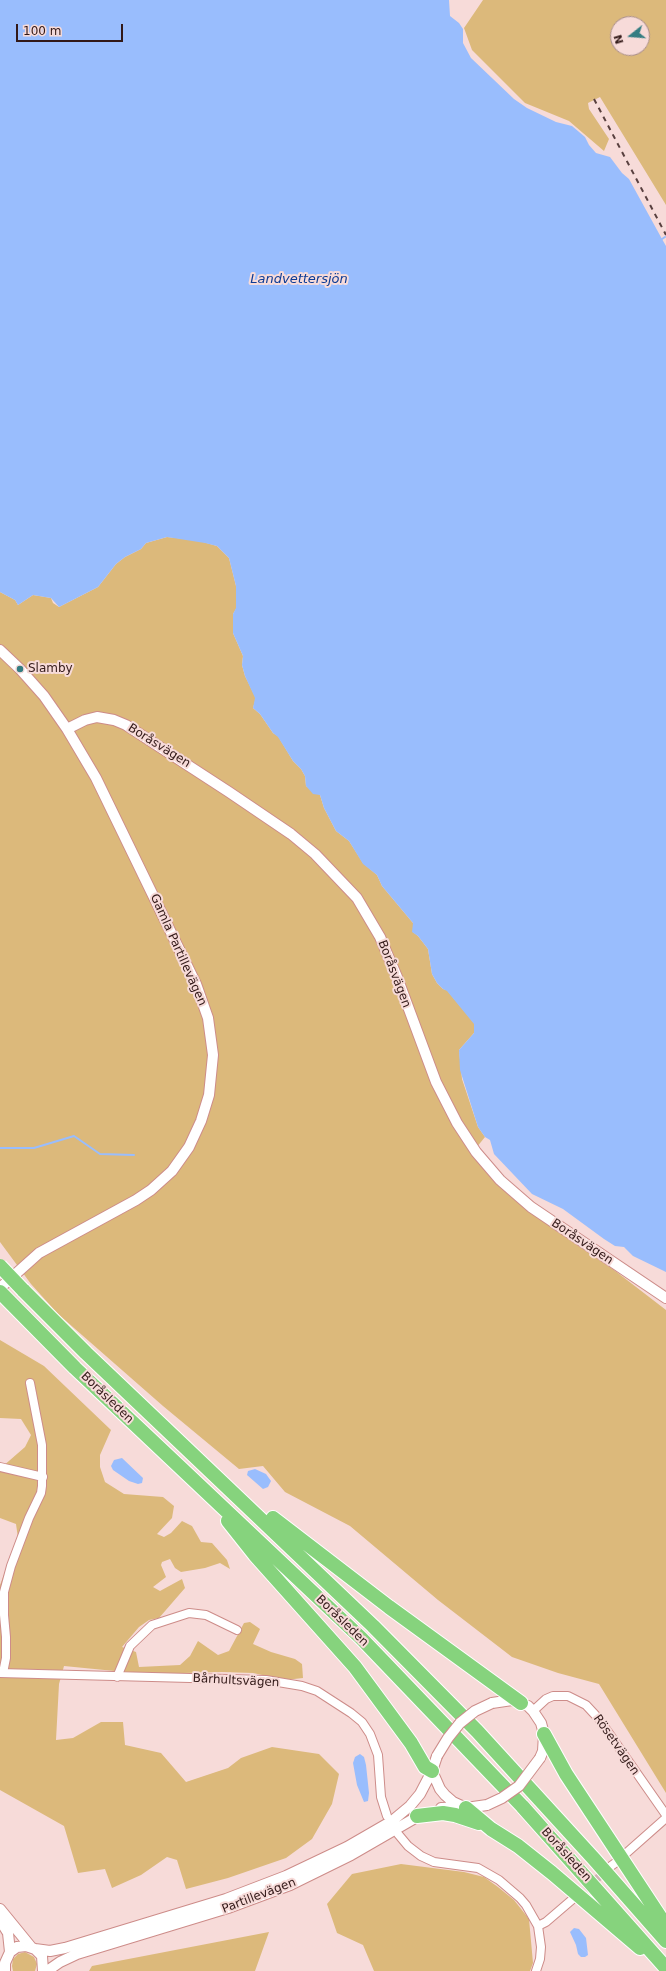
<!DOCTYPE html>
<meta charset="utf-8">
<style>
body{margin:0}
#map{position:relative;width:666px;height:1971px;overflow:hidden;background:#f7dbd9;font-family:"DejaVu Sans",sans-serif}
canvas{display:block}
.north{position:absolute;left:610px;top:16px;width:40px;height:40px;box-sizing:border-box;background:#f7dbd9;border:1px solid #a88d8c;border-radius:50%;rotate:253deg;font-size:11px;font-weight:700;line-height:16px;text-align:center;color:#321918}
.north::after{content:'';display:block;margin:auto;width:14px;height:18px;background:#347d82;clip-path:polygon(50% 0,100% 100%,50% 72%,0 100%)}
.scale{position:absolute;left:16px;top:24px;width:107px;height:18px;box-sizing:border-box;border:2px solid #321918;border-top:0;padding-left:5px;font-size:12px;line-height:14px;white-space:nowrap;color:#321918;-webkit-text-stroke:3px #f7dbd9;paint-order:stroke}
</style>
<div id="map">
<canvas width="666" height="1971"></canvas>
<div class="north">N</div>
<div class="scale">100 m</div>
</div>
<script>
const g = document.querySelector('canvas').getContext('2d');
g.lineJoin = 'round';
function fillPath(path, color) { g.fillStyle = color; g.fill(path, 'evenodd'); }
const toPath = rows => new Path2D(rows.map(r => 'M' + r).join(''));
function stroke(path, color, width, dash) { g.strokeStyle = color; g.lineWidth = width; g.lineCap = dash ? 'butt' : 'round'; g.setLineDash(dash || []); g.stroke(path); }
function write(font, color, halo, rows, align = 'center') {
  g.font = font + ' "DejaVu Sans",sans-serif'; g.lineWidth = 4; g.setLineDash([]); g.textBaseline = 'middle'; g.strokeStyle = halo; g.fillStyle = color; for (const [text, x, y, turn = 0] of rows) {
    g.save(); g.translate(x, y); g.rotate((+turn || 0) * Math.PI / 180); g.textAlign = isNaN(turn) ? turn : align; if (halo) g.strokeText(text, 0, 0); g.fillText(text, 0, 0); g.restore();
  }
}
fillPath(toPath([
 [483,0,666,0,666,205,600,97,588,103,589,109,609,139,604,151,569,121,525,103,472,50,464,28],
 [618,24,642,24,642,48,618,48],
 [167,537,196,540,217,546,229,558,236,586,236,609,233,614,233,633,243,656,242,665,245,676,256,698,253,708,260,714,273,733,278,736,293,761,301,769,305,776,306,786,320,795,324,808,336,831,349,841,363,863,377,875,382,886,413,923,413,932,418,936,428,949,432,974,437,983,443,989,447,990,475,1024,474,1033,459,1050,462,1079,478,1127,485,1137,472,1153,510,1195,552,1228,614,1270,666,1310,666,1793,599,1684,558,1673,512,1657,438,1600,350,1526,285,1492,263,1466,239,1469,163,1406,58,1314,31,1284,0,1242,0,592,15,600,18,605,33,595,51,598,53,603,59,607,98,587,116,564,125,557,141,549,146,543],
 [0,1340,44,1366,111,1430,100,1455,100,1467,105,1482,124,1494,163,1497,174,1506,172,1518,157,1534,164,1537,171,1533,182,1521,192,1526,201,1542,212,1543,227,1560,230,1569,220,1563,205,1568,181,1572,175,1568,170,1559,162,1562,161,1565,166,1577,153,1587,160,1591,182,1579,185,1588,159,1618,149,1620,139,1627,122,1647,136,1652,139,1667,180,1665,190,1656,198,1641,218,1655,229,1651,244,1623,250,1622,260,1629,253,1644,271,1652,295,1659,302,1664,303,1678,285,1680,253,1673,222,1672,145,1674,64,1666,59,1684,56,1740,73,1738,101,1722,123,1722,125,1745,161,1753,186,1782,228,1768,241,1758,272,1747,319,1754,339,1774,332,1804,312,1839,286,1858,228,1878,186,1889,177,1860,167,1857,141,1875,112,1888,105,1869,78,1873,64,1826,0,1790,0,1585,18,1538,16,1524,0,1518,0,1467,2,1467,25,1447,31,1435,21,1419,0,1418],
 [401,1864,464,1872,484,1877,498,1887,514,1900,529,1919,533,1963,530,1971,374,1971,363,1945,337,1933,327,1904,352,1874],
 [269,1932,255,1971,89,1971,92,1966],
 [25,1952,34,1957,37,1964,35,1971,13,1971,12,1966,13,1959,18,1954]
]), '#dcb97b');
fillPath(toPath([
 [0,0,449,0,450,16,459,23,463,29,463,43,471,58,514,99,527,108,556,122,572,126,585,137,589,145,596,153,610,157,622,173,629,179,662,239,666,246,666,1272,633,1256,624,1247,615,1246,604,1239,563,1209,532,1194,494,1154,490,1140,485,1137,478,1127,460,1070,459,1050,474,1033,474,1024,447,991,443,989,437,983,432,974,428,949,418,936,412,932,413,923,382,886,377,875,363,864,349,841,336,831,324,808,320,795,313,794,306,786,305,776,301,769,293,761,278,737,273,733,260,714,253,708,255,698,245,676,242,665,243,656,233,633,233,614,236,608,236,586,229,558,217,546,205,543,167,537,146,543,141,549,125,557,116,564,98,587,59,607,51,598,33,595,18,605,15,600,0,592],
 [122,1458,143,1478,142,1483,138,1484,129,1481,113,1470,111,1466,114,1460],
 [255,1469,266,1474,271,1481,268,1487,263,1489,247,1475,248,1471],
 [360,1754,364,1757,366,1765,369,1793,368,1801,364,1802,357,1785,353,1763,355,1757],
 [574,1928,579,1929,586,1938,588,1955,585,1957,581,1957,578,1954,576,1945,570,1932]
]), '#99bdfd');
stroke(toPath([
 [662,239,665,237],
 [0,1148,34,1148,74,1136,100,1154,134,1155]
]), '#99bdfd', 2);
stroke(toPath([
 [585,1889,607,1870]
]), '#d0b4b2', 8, [8, 4]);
const minor = toPath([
 [0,1467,43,1477],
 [0,1673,266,1680,302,1686,317,1691,351,1713,362,1722,370,1734,378,1755,381,1797,387,1816],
 [3,1673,6,1658,6,1637,4,1615,4,1592,11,1566,29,1518,41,1493,42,1486,42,1445,30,1383],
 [117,1677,130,1646,152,1625,189,1613,206,1615,237,1630],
 [533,1711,546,1699,553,1696,568,1696,586,1705,599,1719,666,1815],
 [398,1834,408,1846,421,1856,434,1862,478,1868,499,1880,520,1898,526,1905,538,1926,541,1947,540,1959,536,1971],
 [623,1856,666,1818],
 [611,1866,618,1861],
 [538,1926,546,1922,574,1898]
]);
const tertiary = toPath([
 [0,650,20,669,44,696,67,729,96,778,196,984,208,1018,213,1055,209,1095,201,1121,189,1147,172,1171,151,1190,136,1200,39,1253,0,1288],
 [67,729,85,720,97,717,114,720,126,725,229,792,291,834,315,854,357,898,380,937,397,977,436,1082,457,1123,476,1152,500,1180,531,1207,666,1298],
 [492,1703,512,1700,528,1706,533,1711,541,1723,544,1734,543,1751,540,1758],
 [437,1756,432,1771,440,1789,445,1795,453,1802,466,1808,487,1805],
 [441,1808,463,1807],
 [0,1909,31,1947],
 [0,1920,8,1933,10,1952],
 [35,1949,50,1951,65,1948,226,1899,286,1876,347,1847,392,1821,410,1806,420,1794,432,1771],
 [5,1971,5,1963,10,1952,17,1947,26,1946,35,1949,42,1956,43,1971],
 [47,1971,60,1962,77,1954,228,1908,290,1885,351,1855,422,1814]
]);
const motorway = toPath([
 [23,1290,86,1353,373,1626,477,1731,594,1859,666,1941],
 [0,1292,75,1368,361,1638,522,1806,666,1968],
 [273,1518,389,1607,521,1703],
 [228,1521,255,1555,355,1667,411,1743,425,1767,432,1771],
 [544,1734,566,1774,666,1926],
 [466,1808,491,1829,518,1846,552,1873,640,1948],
 [417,1816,443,1813,455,1815,479,1823]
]);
stroke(minor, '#cd8c89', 10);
stroke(tertiary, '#cd8c89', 12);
stroke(motorway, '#fff', 16);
stroke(minor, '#fff', 8);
stroke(tertiary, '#fff', 10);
stroke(motorway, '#86d37d', 14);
stroke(toPath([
 [594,99,666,235]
]), '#59403f', 2, [5, 5]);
const tertiaryBridge = toPath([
 [437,1756,448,1738,460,1723,475,1711,492,1703],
 [487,1805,502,1798,519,1786,540,1758]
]);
const motorwayBridge = toPath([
 [0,1266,23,1290]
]);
stroke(tertiaryBridge, '#cd8c89', 12, []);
stroke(motorwayBridge, '#fff', 16, []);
stroke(tertiaryBridge, '#fff', 10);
stroke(motorwayBridge, '#86d37d', 14);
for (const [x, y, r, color] of [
 [20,669,4,"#347d82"]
]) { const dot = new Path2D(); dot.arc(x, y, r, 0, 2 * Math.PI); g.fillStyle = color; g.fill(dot); stroke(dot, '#f7dbd9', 1.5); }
write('12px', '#321918', '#f7dbd9', [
 ["Slamby",28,669]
], 'left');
write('12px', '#321918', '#f7dbd9', [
 ["Boråsvägen",159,746,32],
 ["Gamla Partillevägen",178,950,66],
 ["Boråsvägen",394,974,69],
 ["Boråsvägen",582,1242,34],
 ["Boråsleden",107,1398,44],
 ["Boråsleden",342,1621,44],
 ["Bårhultsvägen",236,1681,3],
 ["Rösetvägen",616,1745,55],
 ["Boråsleden",566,1855,48],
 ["Partillevägen",259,1896,-21]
]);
write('italic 13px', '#0d3b94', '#f7dbd9', [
 ["Landvettersjön",299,280]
]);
</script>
